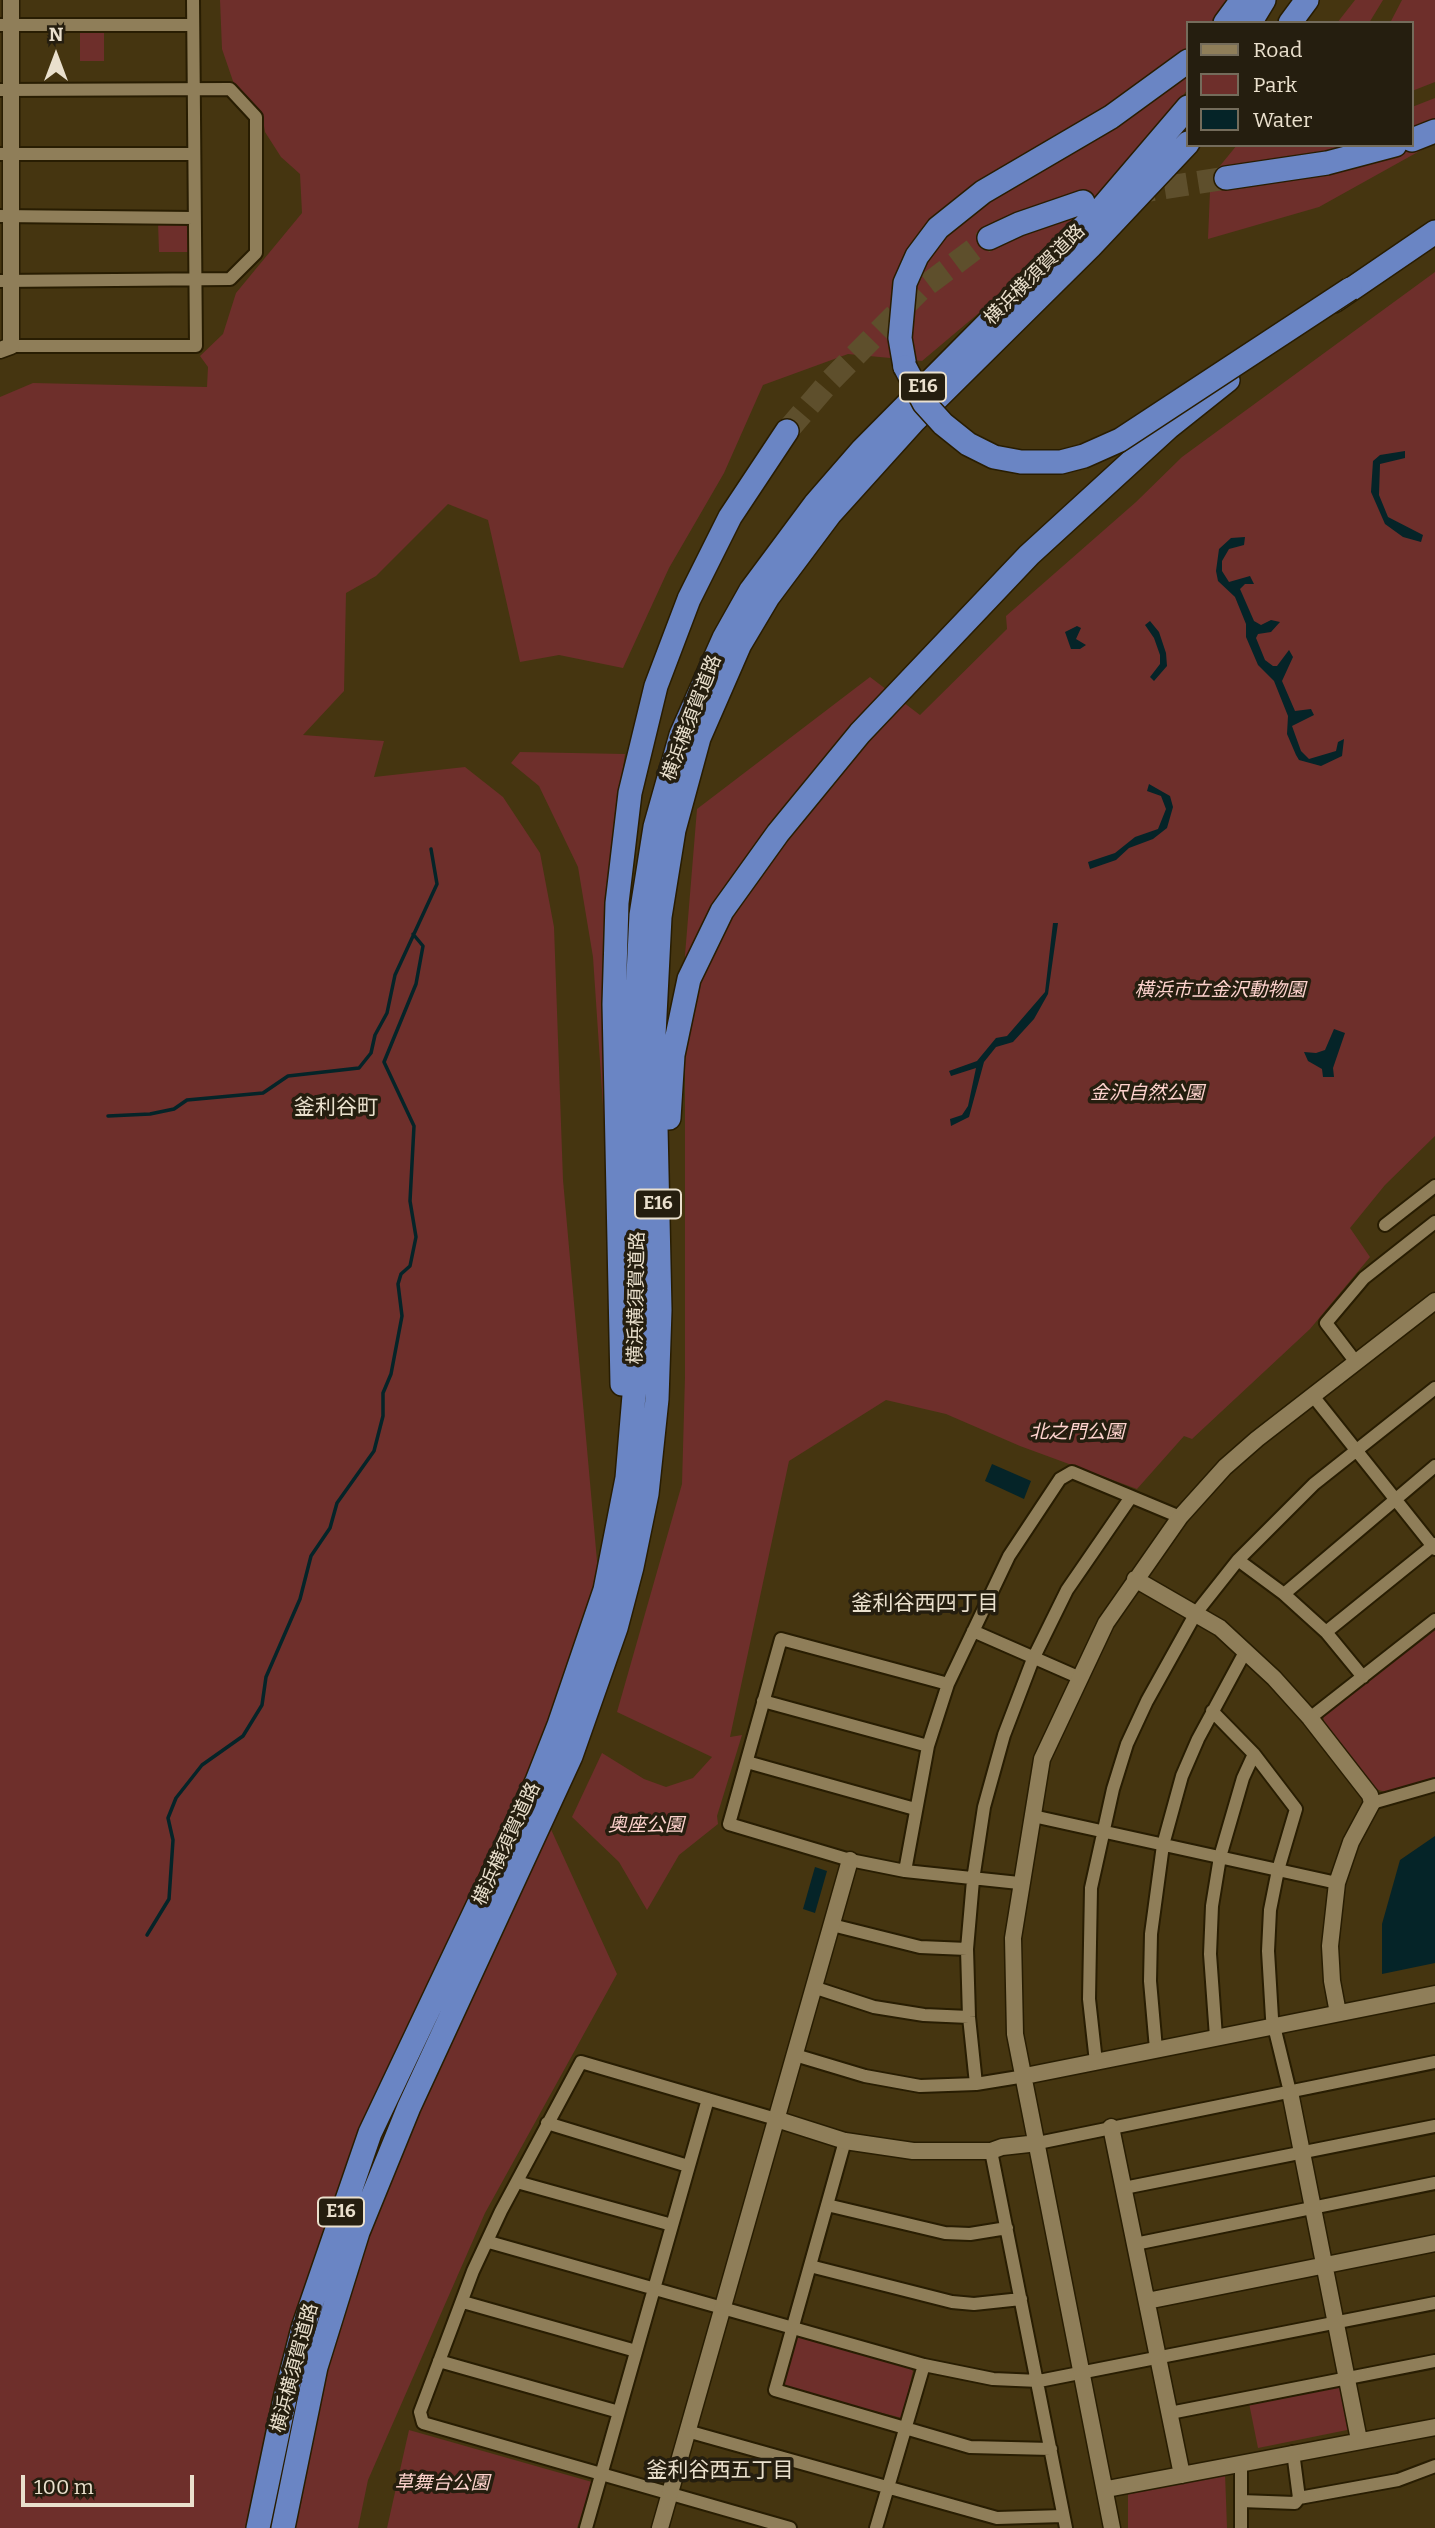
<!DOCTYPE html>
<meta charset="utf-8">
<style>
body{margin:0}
#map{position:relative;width:1435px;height:2528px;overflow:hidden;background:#453510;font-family:Bitter,serif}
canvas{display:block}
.legend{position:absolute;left:1186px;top:21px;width:228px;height:126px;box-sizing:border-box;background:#251e0f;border:2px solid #746c5b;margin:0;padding:9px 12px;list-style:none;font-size:21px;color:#eae0cd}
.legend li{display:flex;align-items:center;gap:14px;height:35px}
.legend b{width:35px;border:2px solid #746c5b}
.north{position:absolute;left:21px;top:21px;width:70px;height:70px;-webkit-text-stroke:5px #251e0f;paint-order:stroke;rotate:0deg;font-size:19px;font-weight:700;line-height:28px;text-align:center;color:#eae0cd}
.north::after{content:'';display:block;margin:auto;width:24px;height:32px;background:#eae0cd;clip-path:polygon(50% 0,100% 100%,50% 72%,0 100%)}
.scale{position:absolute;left:21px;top:2475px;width:173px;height:32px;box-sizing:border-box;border:4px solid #eae0cd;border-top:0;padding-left:9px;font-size:21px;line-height:24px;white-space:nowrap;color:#eae0cd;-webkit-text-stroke:5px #251e0f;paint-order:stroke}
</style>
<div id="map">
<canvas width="1435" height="2528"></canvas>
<ul class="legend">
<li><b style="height:9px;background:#8f7e59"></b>Road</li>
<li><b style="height:19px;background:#6e2f2b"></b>Park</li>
<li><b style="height:19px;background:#052428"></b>Water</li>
</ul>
<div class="north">N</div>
<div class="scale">100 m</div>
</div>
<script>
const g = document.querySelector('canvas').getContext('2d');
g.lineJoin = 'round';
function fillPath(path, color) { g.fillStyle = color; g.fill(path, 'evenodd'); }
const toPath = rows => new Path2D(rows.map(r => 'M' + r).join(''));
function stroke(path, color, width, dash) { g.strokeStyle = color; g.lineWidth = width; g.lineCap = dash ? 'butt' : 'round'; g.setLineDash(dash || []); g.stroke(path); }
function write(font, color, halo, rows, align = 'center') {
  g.font = font + ' Bitter,"Noto Sans JP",serif'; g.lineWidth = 7; g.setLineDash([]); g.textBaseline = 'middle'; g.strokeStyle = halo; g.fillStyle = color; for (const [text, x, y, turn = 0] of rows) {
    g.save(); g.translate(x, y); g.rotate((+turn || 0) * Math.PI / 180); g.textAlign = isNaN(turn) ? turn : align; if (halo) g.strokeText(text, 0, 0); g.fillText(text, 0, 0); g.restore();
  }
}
fillPath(toPath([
 [220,0,1251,0,1239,23,1188,23,1188,89,1153,134,1074,221,1005,291,922,361,848,354,763,385,724,473,669,568,623,668,559,655,520,662,488,520,448,504,376,576,346,593,344,691,303,735,384,741,374,777,465,767,503,797,540,853,554,927,563,1180,598,1572,528,1779,617,1974,485,2213,368,2480,358,2528,0,2528,0,397,33,383,207,387,208,367,200,356,223,334,236,293,302,213,300,174,281,157,265,132,262,114,235,87,222,49],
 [1355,0,1383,0,1369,23,1337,23],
 [1402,0,1435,0,1435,82,1412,91,1412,23,1390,23],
 [80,33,104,33,104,61,80,61],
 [1435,98,1435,126,1412,133,1412,107],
 [1421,144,1425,148,1319,207,1208,239,1210,191,1303,176,1383,158],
 [1237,145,1371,145,1350,152,1215,172],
 [158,222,184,222,189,228,189,252,159,252],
 [1435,272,1435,1136,1385,1185,1350,1228,1370,1257,1310,1329,1192,1439,1184,1436,1137,1489,1020,1446,946,1414,886,1400,789,1461,730,1737,742,1735,717,1816,718,1824,679,1855,647,1910,619,1862,572,1817,602,1753,644,1779,666,1787,693,1778,712,1757,617,1712,682,1484,685,1377,685,955,697,809,870,677,920,715,1007,629,1006,616,1136,502,1182,457],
 [520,752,625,754,608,872,604,1121,593,957,578,867,539,786,511,763],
 [1435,1625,1435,1777,1385,1792,1376,1789,1324,1723,1323,1714],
 [794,2336,910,2368,913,2371,902,2418,783,2388,781,2381],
 [1338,2384,1345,2387,1352,2429,1258,2448,1249,2403],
 [409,2430,592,2482,577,2528,387,2528],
 [1225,2473,1227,2528,1128,2528,1128,2493]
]), '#6e2f2b');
fillPath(toPath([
 [1405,451,1405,458,1380,464,1379,495,1388,517,1423,535,1421,542,1403,537,1385,524,1371,492,1373,461,1380,455],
 [1245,537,1244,545,1229,549,1222,561,1222,571,1229,582,1250,576,1254,584,1245,584,1240,589,1254,621,1261,625,1271,620,1280,622,1271,632,1258,634,1256,638,1265,660,1273,666,1277,666,1289,650,1293,657,1282,681,1295,711,1311,709,1314,715,1292,726,1301,751,1309,759,1336,751,1338,742,1344,739,1342,756,1321,766,1299,760,1296,755,1287,734,1288,716,1274,681,1258,665,1246,637,1246,624,1235,597,1218,581,1216,571,1219,549,1231,538],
 [1150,621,1159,632,1166,653,1167,666,1154,681,1150,677,1160,664,1160,655,1154,638,1145,625],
 [1077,626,1081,628,1076,639,1086,645,1080,649,1071,649,1065,632],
 [1149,784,1170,796,1173,807,1167,828,1153,839,1129,848,1116,860,1090,869,1088,862,1115,853,1135,837,1158,829,1166,809,1161,796,1147,791],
 [1053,923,1058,923,1048,994,1034,1019,1013,1042,996,1047,984,1062,969,1117,951,1126,950,1119,962,1115,968,1106,976,1068,951,1076,949,1071,977,1061,996,1038,1007,1036,1045,992],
 [1334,1029,1345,1033,1333,1068,1334,1077,1323,1077,1322,1069,1308,1061,1304,1052,1316,1053,1325,1050],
 [992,1464,1031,1481,1024,1499,985,1481],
 [1435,1836,1435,1963,1382,1974,1382,1924,1400,1860],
 [815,1867,827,1871,815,1913,803,1909]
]), '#052428');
stroke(toPath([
 [108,1116,150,1114,174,1109,187,1100,263,1093,288,1076,359,1068,371,1053,375,1035,387,1013,395,975,437,884,431,849],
 [147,1935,169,1899,173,1840,168,1818,176,1798,202,1765,243,1736,262,1705,266,1677,300,1599,311,1556,330,1528,337,1503,374,1451,383,1416,383,1393,391,1374,402,1316,398,1284,401,1274,410,1266,416,1237,410,1201,414,1126,384,1062,416,984,423,946,413,934]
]), '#052428', 3.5);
stroke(toPath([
 [1131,193,1226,178],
 [787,431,831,380,920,290,989,238]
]), '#5e4f2c', 23, [23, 11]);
const minor = toPath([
 [0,25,193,25],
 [0,90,230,89,256,117,256,253,230,279,0,281],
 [0,154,194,154],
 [0,216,194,218],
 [11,346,196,346,193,0],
 [1385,1225,1435,1186],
 [1355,1361,1326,1323,1364,1278,1435,1222],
 [1313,1396,1435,1549],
 [1238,1560,1284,1594,1326,1632,1363,1677],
 [1284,1594,1435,1466],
 [973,1631,1078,1677],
 [1326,1632,1435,1544],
 [948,1684,781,1639,729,1824,850,1860,905,1871,1019,1883],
 [763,1701,928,1746],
 [1212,1711,1254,1754,1296,1809,1278,1870,1270,1910,1268,1951,1272,2018,1290,2092],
 [1310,1718,1435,1620],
 [747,1762,915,1809],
 [1372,1803,1435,1785],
 [1033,1816,1337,1883],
 [905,1871,928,1746,948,1684,1009,1556,1060,1479,1072,1472,1180,1517],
 [832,1925,920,1947,967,1949],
 [813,1987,874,2007,924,2015,969,2017],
 [1216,2037,1210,1954,1212,1906,1220,1857,1243,1778,1254,1754],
 [1156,2049,1150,1981,1151,1934,1163,1845,1182,1776,1198,1739,1245,1652],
 [795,2055,865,2076,920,2086,976,2084,1025,2076],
 [1096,2062,1089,1999,1091,1888,1113,1789,1127,1744,1147,1701,1196,1613,1238,1560,1314,1484,1435,1388],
 [976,2084,969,2017,967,1949,973,1880,984,1807,1004,1735,1033,1659,1067,1590,1131,1497],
 [776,2119,581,2062,501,2211,473,2271,420,2412,423,2423,790,2528],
 [547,2123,688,2166],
 [845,2141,775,2390,970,2447,1051,2449],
 [1038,2143,1435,2062],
 [991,2151,1066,2528],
 [517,2182,672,2225],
 [1124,2188,1435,2126],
 [827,2205,945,2233,970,2234,1007,2228],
 [489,2242,924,2365,993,2379,1039,2381,1435,2303],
 [1135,2244,1435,2183],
 [810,2266,952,2302,974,2304,1021,2299],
 [463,2302,636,2351],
 [439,2361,619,2412],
 [1170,2413,1435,2361],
 [687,2431,997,2518,1063,2516],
 [1293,2452,1299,2498,1398,2480,1435,2466],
 [1241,2465,1241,2528],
 [1241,2501,1295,2503,1299,2498],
 [586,2528,708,2099],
 [876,2528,924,2365]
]);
const tertiary = toPath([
 [0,350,11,346,11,0],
 [1135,1579,1220,1628,1274,1678,1310,1718,1370,1795,1372,1803,1351,1842,1337,1883,1330,1946,1332,1981,1338,2013],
 [1025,2076,1435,1994],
 [1290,2092,1359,2440],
 [776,2119,845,2141,913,2151,991,2151,1002,2147,1038,2143],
 [1111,2127,1182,2475],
 [1147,2301,1435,2243],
 [1107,2489,1435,2427],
 [660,2528,850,1860],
 [1112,2528,1015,2034,1013,1938,1042,1759,1106,1623,1180,1517,1225,1467,1257,1439,1435,1301]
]);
const motorway = toPath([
 [1225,23,1242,0],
 [1250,23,1264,0],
 [1290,23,1307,0],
 [1412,140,1435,131],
 [1226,178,1327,163,1395,145],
 [989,238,1019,224,1083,202],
 [1334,301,1435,232],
 [905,367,900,338,905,283,917,256,938,228,983,192,1111,117,1188,61],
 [669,1118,673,1055,689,979,722,911,778,833,860,733,1029,555,1169,427,1228,380],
 [622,1384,614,1004,617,903,630,793,656,686,689,599,730,517,787,431],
 [258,2528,286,2394,303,2328,370,2133,537,1781,559,1725,605,1590,627,1478,638,1348,635,1035,641,915,655,827,681,735,724,638,751,590,815,504,862,450,1100,210,1188,107],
 [283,2528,316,2367,358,2232,409,2107,571,1756,616,1628,632,1567,647,1494,657,1399,660,1310,654,1035,660,917,674,830,699,738,740,644,768,597,830,514,914,421,1090,247,1188,143]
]);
stroke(minor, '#281d02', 16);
stroke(tertiary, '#281d02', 19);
stroke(motorway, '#281d02', 26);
stroke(minor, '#8f7e59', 12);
stroke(tertiary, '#8f7e59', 16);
stroke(motorway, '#6a85c4', 23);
const motorwayBridge = toPath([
 [905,367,924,403,943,424,968,444,994,457,1021,462,1061,462,1084,456,1120,440,1350,289]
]);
stroke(motorwayBridge, '#281d02', 26, []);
stroke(motorwayBridge, '#6a85c4', 23);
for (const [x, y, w] of [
 [923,387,46],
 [658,1204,46],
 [341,2212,46]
]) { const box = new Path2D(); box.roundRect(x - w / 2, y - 14.5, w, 29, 5); g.fillStyle = '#251e0f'; g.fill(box); stroke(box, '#eae0cd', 2); }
write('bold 18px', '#eae0cd', null, [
 ["E16",923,387],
 ["E16",658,1204],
 ["E16",341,2212]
]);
write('19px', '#eae0cd', '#251e0f', [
 ["横浜横須賀道路",1035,275,-45],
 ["横浜横須賀道路",692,718,-69],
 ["横浜横須賀道路",637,1298,-89],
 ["横浜横須賀道路",507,1844,-65],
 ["横浜横須賀道路",295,2368,-75]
]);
write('italic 19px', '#fdd2cd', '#251e0f', [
 ["横浜市立金沢動物園",1220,991],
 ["金沢自然公園",1147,1094],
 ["北之門公園",1077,1433],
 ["奥座公園",646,1826],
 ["草舞台公園",442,2484]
]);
write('21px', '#eae0cd', '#251e0f', [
 ["釜利谷町",336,1108],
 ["釜利谷西四丁目",925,1604],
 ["釜利谷西五丁目",720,2471]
]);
</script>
